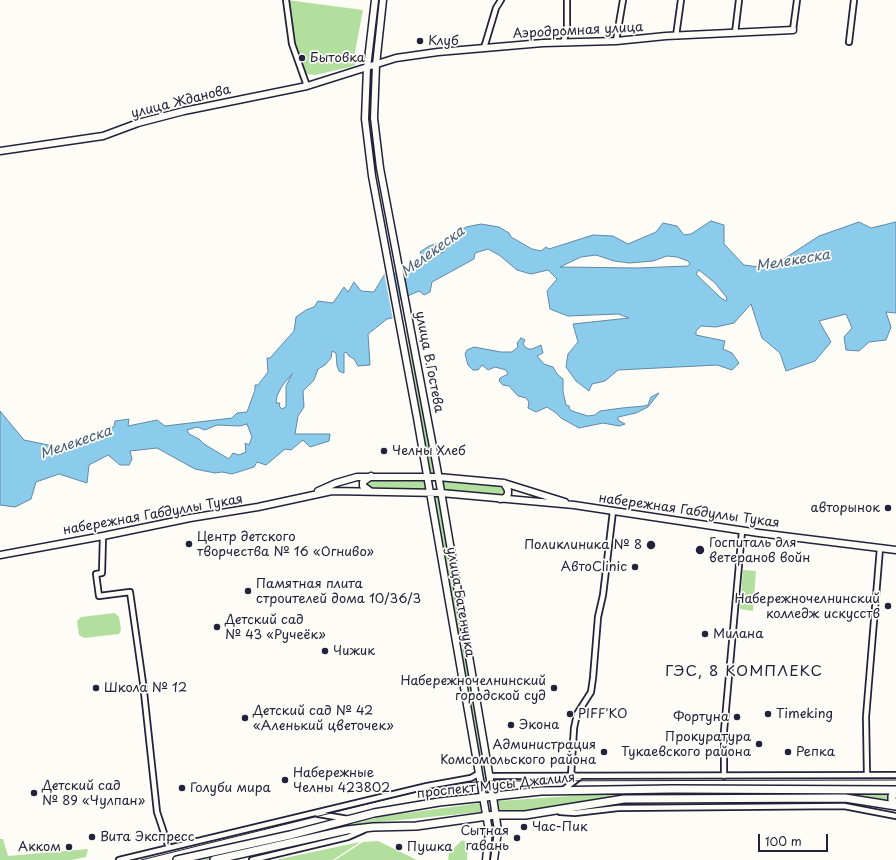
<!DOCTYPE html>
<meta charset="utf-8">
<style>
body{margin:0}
#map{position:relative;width:896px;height:860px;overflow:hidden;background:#fdfcf7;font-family:"Playpen Sans",sans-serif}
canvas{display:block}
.scale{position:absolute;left:758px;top:834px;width:70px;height:18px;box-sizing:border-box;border:2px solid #22223b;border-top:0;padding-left:5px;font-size:12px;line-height:14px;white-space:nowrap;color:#22223b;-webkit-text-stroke:3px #fdfcf7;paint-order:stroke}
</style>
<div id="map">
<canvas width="896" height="860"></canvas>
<div class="scale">100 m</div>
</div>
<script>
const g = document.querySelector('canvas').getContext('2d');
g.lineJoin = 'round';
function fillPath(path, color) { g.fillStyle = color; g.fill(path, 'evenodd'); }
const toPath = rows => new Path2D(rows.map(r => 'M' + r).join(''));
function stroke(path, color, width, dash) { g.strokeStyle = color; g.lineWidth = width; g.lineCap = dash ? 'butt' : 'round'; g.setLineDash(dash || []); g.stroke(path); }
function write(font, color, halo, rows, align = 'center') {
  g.font = font + ' "Playpen Sans",sans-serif'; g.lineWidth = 3.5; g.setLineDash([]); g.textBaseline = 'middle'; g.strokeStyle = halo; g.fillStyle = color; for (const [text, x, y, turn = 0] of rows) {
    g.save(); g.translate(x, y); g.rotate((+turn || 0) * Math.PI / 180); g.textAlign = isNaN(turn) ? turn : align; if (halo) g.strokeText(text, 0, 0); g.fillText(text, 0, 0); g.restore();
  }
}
fillPath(toPath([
 [287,0,363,10,355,52,356,63,354,66,315,75,307,74,300,66],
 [406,331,408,331,435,474,431,474],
 [371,480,427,480,428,490,371,489,367,486],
 [442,481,502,485,504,493,499,496,444,491],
 [435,496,439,496,464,642,460,642],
 [743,570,756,571,753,611,740,609],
 [115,613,119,617,121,630,119,634,84,638,79,635,77,621,81,617],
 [463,648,465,649,485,780,483,780,461,649],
 [845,792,879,793,888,795,889,800,843,794,621,796,551,808,500,812,498,801,613,793],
 [480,803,481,812,359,824,209,860,203,860,385,816],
 [0,839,3,839,8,856,88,849,86,857,72,860,0,860],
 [462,840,468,843,467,860,448,860,449,853],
 [378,841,417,860,335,860,363,842],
 [360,842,333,860,275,860]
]), '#b2df9d');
const water = toPath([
 [711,221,724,225,724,244,744,265,766,268,779,262,819,236,859,222,871,228,896,222,896,313,886,312,891,327,886,340,869,342,859,351,846,350,844,337,852,328,846,314,819,321,831,342,815,361,786,371,780,353,762,338,751,304,734,323,716,327,701,326,696,331,696,335,725,341,723,349,732,353,739,363,732,370,717,365,618,370,605,381,592,384,589,391,576,381,566,367,568,354,578,342,573,324,629,318,618,314,568,316,550,309,547,291,557,279,548,270,531,274,517,270,499,255,488,249,475,253,474,259,432,282,430,292,424,295,419,291,396,301,401,316,387,319,368,334,370,365,358,366,354,359,349,356,346,352,344,353,344,373,339,371,337,366,336,353,332,351,331,358,325,365,318,369,314,380,303,391,304,407,298,416,295,434,330,434,329,441,310,447,303,440,291,450,285,449,266,465,257,462,254,467,232,474,222,472,215,473,195,469,157,448,130,451,132,459,129,465,120,465,108,455,89,465,87,483,59,474,36,482,31,499,15,507,0,505,0,411,24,440,58,447,101,433,108,428,114,427,115,421,129,419,128,426,157,420,165,426,232,418,237,413,247,412,255,390,255,385,258,385,268,372,267,358,270,358,294,331,296,317,306,310,314,307,318,301,333,303,344,287,348,292,354,282,361,291,374,292,389,267,397,276,409,271,416,267,422,256,420,252,429,246,442,242,442,245,434,248,432,251,436,254,444,252,448,246,448,240,466,227,481,224,499,227,509,233,511,237,532,249,541,251,546,247,549,249,593,235,613,236,628,244,656,232,663,223,677,226,684,235,691,234,711,221],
 [596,255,614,261,629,263,653,261,667,256,677,257,688,261,690,264,688,266,637,268,560,267,581,257,596,255],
 [699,270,715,283,727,298,726,301,721,298,696,274,699,270],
 [292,374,286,386,286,407,282,409,279,406,280,403,276,403,277,396,282,386,292,374],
 [247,424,252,437,249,445,245,443,246,452,239,455,233,453,229,459,204,444,199,439,189,434,187,430,197,427,205,430,217,425,240,426,247,424],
 [521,338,525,340,523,344,525,347,529,349,532,349,541,345,543,353,537,356,544,364,553,367,557,374,563,379,563,392,566,405,569,406,570,410,575,412,588,416,595,415,600,411,622,408,644,406,648,405,651,397,659,393,648,407,636,413,618,417,618,420,625,424,619,426,603,423,579,428,561,418,556,413,547,407,536,412,528,408,529,402,526,398,518,396,509,386,503,385,499,381,500,378,508,374,506,370,495,367,488,370,482,365,478,370,473,370,468,365,465,354,467,350,474,347,501,352,512,352,518,347,517,343,521,338]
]);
fillPath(water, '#8bccec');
stroke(water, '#6188a5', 1);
fillPath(toPath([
 [388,266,391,266,394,269,400,302,398,303,403,316,401,318,393,320,384,272]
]), '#fdfcf7');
const street = toPath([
 [286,0,292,44,307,86],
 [793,30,797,0],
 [735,33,739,0],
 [676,36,681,0],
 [616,41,623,0],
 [849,42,854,0],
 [563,43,567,30,567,0],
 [484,48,496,8,501,0],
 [103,536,102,573,96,574,99,596,130,592,143,683,157,812,169,848],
 [867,775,866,717,880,548],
 [489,776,896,775],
 [571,776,574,728,577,714,591,692,593,678,598,617,603,595,613,511],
 [724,776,724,731,742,531],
 [563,790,581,776],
 [560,812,575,813,618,808,844,806,896,816],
 [318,814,348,819],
 [119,860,427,786,471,778,478,774],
 [252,860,348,837,364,830]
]);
const secondary = toPath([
 [375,0,367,68,365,119,372,176,417,418,489,831,486,860],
 [383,0,376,65,374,118,380,168,437,468,493,797,498,831,494,860],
 [0,151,103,136,138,123,184,111,307,86,396,58,438,52,543,43,616,41,666,36,793,30],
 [318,491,336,483,357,477,438,477,504,483,565,502],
 [370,491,363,486,363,482,371,476],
 [500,499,505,498,508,494,508,490,504,483],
 [0,555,103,536,190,518,258,507,332,491,441,493,574,505,759,533,896,550]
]);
const primary = toPath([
 [896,793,892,796,892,800,896,804],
 [177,860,290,835,374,813,439,802,541,791,672,789,896,790],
 [214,860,347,830,373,827,416,826,495,815,525,815,624,799,845,798,896,806]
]);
stroke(street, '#22223b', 8);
stroke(secondary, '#22223b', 9);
stroke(primary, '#22223b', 10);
stroke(street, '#fdfcf7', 4.5);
stroke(secondary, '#fdfcf7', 6);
stroke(primary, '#fdfcf7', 7);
stroke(toPath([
 [141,860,424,790,463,783,490,781,896,780]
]), '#22223b', 1);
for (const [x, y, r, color] of [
 [420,41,4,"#22223b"],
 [302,58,4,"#22223b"],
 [384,451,4,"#22223b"],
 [888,508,4,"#22223b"],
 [189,544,4,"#22223b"],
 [651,545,5,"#22223b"],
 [700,550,5,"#22223b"],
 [635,567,4,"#22223b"],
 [248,591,4,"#22223b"],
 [888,606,4,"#22223b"],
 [217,627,4,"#22223b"],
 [705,634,4,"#22223b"],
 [325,651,4,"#22223b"],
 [96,688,4,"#22223b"],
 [554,688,4,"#22223b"],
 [570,714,4,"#22223b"],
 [768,714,4,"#22223b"],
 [737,717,4,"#22223b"],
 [245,718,4,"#22223b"],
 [511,725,4,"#22223b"],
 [759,744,4,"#22223b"],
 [604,752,4,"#22223b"],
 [788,752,4,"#22223b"],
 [285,780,4,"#22223b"],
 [182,788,4,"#22223b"],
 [34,793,4,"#22223b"],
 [524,827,4,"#22223b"],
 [92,837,4,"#22223b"],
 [517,838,4,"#22223b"],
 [69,847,4,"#22223b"],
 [399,847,4,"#22223b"]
]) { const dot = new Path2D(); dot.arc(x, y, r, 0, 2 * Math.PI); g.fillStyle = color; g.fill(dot); stroke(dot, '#fdfcf7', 1.5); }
write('13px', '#22223b', '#fdfcf7', [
 ["Аэродромная улица",578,31,-3],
 ["улица Жданова",181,102,-14],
 ["улица В.Гостева",429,362,79],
 ["набережная Габдуллы Тукая",689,511,8],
 ["набережная Габдуллы Тукая",153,515,-10],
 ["улица Батенчука",460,602,80],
 ["проспект Мусы Джалиля",496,786,-6]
]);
write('13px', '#22223b', '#fdfcf7', [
 ["Клуб",428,41],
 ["Бытовка",310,58],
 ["Челны Хлеб",392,451],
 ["авторынок",880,508,"right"],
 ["Центр детского",197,537],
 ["творчества № 16 «Огниво»",197,552],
 ["Госпиталь для",709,543],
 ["ветеранов войн",709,558],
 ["Поликлиника № 8",642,545,"right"],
 ["АвтоClinic",627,567,"right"],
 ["Памятная плита",256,584],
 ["строителей дома 10/36/3",256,599],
 ["Набережночелнинский",880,599,"right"],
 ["колледж искусств",880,614,"right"],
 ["Детский сад",225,620],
 ["№ 43 «Ручеёк»",225,635],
 ["Милана",713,634],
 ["Чижик",333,651],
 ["Набережночелнинский",546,681,"right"],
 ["городской суд",546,696,"right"],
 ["Школа № 12",104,688],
 ["Детский сад № 42",253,711],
 ["«Аленький цветочек»",253,726],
 ["PIFF'KO",578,714],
 ["Timeking",776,714],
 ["Фортуна",729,717,"right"],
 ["Экона",519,725],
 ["Прокуратура",751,737,"right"],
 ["Тукаевского района",751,752,"right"],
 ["Администрация",596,745,"right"],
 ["Комсомольского района",596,760,"right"],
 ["Репка",796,752],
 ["Набережные",293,773],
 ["Челны 423802",293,788],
 ["Детский сад",42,786],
 ["№ 89 «Чулпан»",42,801],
 ["Голуби мира",190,788],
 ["Час-Пик",532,827],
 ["Сытная",509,831,"right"],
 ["гавань",509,846,"right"],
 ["Вита Экспресс",100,837],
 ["Акком",61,847,"right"],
 ["Пушка",407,847]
], 'left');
write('italic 14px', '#475e79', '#fdfcf7', [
 ["Мелекеска",433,252,-36],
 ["Мелекеска",793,261,-9],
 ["Мелекеска",76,443,-19]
]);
g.letterSpacing = '1px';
write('15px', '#22223b', '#fdfcf7', [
 ["ГЭС, 8 КОМПЛЕКС",744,672]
]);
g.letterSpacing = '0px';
</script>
